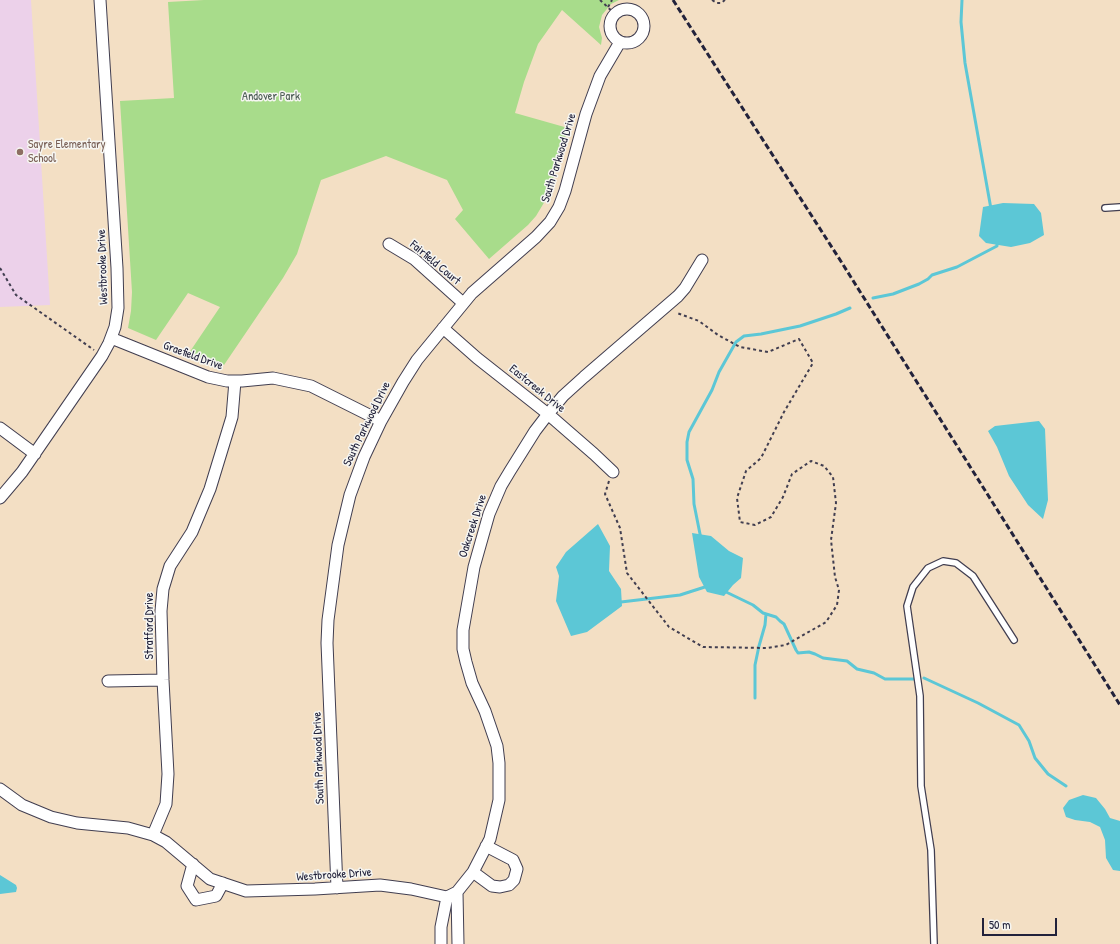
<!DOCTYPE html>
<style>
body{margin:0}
#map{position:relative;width:1120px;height:944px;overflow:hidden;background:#f3dfc4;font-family:"Patrick Hand",sans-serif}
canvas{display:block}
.scale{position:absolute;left:982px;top:918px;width:75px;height:18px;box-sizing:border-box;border:2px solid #22223b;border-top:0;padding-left:5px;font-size:12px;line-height:14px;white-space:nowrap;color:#22223b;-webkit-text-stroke:3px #f6f6f2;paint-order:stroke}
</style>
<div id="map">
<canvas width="1120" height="944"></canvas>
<div class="scale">50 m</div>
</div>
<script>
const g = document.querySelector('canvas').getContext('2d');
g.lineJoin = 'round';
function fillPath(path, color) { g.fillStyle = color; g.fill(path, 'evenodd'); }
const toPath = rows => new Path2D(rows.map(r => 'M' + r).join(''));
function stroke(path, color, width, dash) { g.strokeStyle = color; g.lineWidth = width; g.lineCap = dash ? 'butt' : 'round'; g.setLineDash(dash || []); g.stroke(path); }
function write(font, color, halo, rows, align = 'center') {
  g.font = font + ' "Patrick Hand",sans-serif'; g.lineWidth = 3; g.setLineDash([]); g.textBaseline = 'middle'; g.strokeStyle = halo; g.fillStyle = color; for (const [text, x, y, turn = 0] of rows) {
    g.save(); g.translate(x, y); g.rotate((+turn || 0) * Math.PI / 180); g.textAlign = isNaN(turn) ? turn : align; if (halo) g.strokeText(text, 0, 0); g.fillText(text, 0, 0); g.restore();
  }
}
fillPath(toPath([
 [0,0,31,0,50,305,0,307]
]), '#ecd1ea');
fillPath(toPath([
 [204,0,619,0,611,4,602,15,599,27,602,38,601,45,562,10,538,44,524,82,515,113,568,128,548,196,536,216,528,225,489,259,455,219,463,210,447,180,386,156,321,180,297,254,283,278,224,365,210,361,189,353,220,307,188,293,156,340,128,328,131,311,132,292,120,101,174,98,168,2]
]), '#a8dc8b');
fillPath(toPath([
 [1003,203,1034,204,1041,213,1044,235,1030,243,1011,247,986,243,979,236,983,207],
 [1039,421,1045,429,1048,500,1043,519,1028,505,1009,476,997,447,988,431,995,426],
 [598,524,610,546,609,571,621,589,622,606,587,632,571,636,556,601,559,576,556,567,566,552],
 [692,533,711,536,729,551,743,558,741,578,733,585,724,596,707,592,699,577],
 [1083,795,1096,798,1105,809,1110,818,1120,821,1120,871,1113,870,1106,858,1105,840,1100,827,1090,822,1075,820,1066,817,1063,808,1069,800],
 [0,875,16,885,17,888,16,892,0,894]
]), '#5cc7d6');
stroke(toPath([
 [962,0,961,22,965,63,991,209],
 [873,298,893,294,919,284,928,279,932,275,957,267,997,246,997,242],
 [701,539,694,504,693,479,687,460,687,442,689,432,712,390,719,372,736,342,744,336,761,334,800,326,836,314,850,308],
 [724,591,753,605,763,613,776,617,780,621,784,624,796,650,798,653,809,652,815,654,823,658,847,661,857,669,874,673,885,679,914,679],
 [621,602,680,595,708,586],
 [924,678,978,703,1019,725,1029,741,1035,758,1048,774,1066,786],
 [755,698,755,665,759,646,765,625,766,614]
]), '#5cc7d6', 3);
const service = toPath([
 [1105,208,1120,207],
 [934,944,931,850,921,786,920,696,907,606,913,587,928,568,943,561,956,563,973,576,1014,640]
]);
const minor = toPath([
 '610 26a17 17 0 1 1 34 0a17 17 0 1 1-34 0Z',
 [389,244,414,259,463,303],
 [443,328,477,358,548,414,594,454,613,472],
 [111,338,208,377,227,381,242,381,273,378,311,386,381,421],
 [0,428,35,454],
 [0,498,22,472,102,356,109,343,115,327,118,308,117,268,100,0],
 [108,681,163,680],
 [0,789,22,805,51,817,77,823,128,828,153,835,166,842,210,879,246,891,315,889,380,885,411,889,447,897],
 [153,835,166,804,168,774,163,680,161,611,163,589,170,566,192,532,210,489,232,417,235,381],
 [193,864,187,886,196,900,216,896,223,883],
 [473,872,492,886,500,887,509,885,514,880,517,869,513,860,486,846],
 [337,888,327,643,328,620,338,545,350,495,364,457,381,421,403,382,417,360,472,293,536,237,550,222,559,207,565,191,586,114,600,76,620,42],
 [457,892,458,944],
 [441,944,441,927,447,897,457,892,473,872,490,839,499,800,499,763,497,746,485,711,472,683,466,662,463,649,463,630,474,567,489,514,501,486,510,471,535,431,548,414,563,396,584,377,678,296,685,288,702,260]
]);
stroke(service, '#413e50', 8);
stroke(minor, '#413e50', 13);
stroke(toPath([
 [600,0,615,14],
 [712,0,717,3,721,3,725,0],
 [608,7,612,0],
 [0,268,16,295,94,350],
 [609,481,605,494,620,528,627,573,669,627,703,647,767,648,786,645,826,622,837,605,839,590,835,577,831,540,836,503,833,477,824,466,811,461,792,474,783,497,771,517,755,525,740,522,737,498,746,471,761,458,784,412,813,363,799,339,768,352,740,347,718,335,699,321,677,313]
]), '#413e50', 2, [3, 3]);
stroke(service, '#fff', 5.5);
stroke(minor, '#fff', 11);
stroke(toPath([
 [673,0,842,263,1120,705]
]), '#22223b', 3, [6, 3]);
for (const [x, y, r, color] of [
 [20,152,4,"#8d6e63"]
]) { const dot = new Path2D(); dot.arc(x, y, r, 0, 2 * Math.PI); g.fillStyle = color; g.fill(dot); stroke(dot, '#f6f6f2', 1.5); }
write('12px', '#4a5a53', '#f6f6f2', [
 ["Andover Park",271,97]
]);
write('12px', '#785e54', '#f6f6f2', [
 ["Sayre Elementary",28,145],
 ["School",28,159]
], 'left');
write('12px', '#22223b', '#f6f6f2', [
 ["South Parkwood Drive",559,158,-73],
 ["Fairfield Court",435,263,40],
 ["Westbrooke Drive",103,267,-92],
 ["Graefield Drive",193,356,20],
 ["Eastcreek Drive",537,389,39],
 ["South Parkwood Drive",367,424,-64],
 ["Oakcreek Drive",473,526,-72],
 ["Stratford Drive",150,626,-90],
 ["South Parkwood Drive",319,758,-92],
 ["Westbrooke Drive",334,875,-4]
]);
</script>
